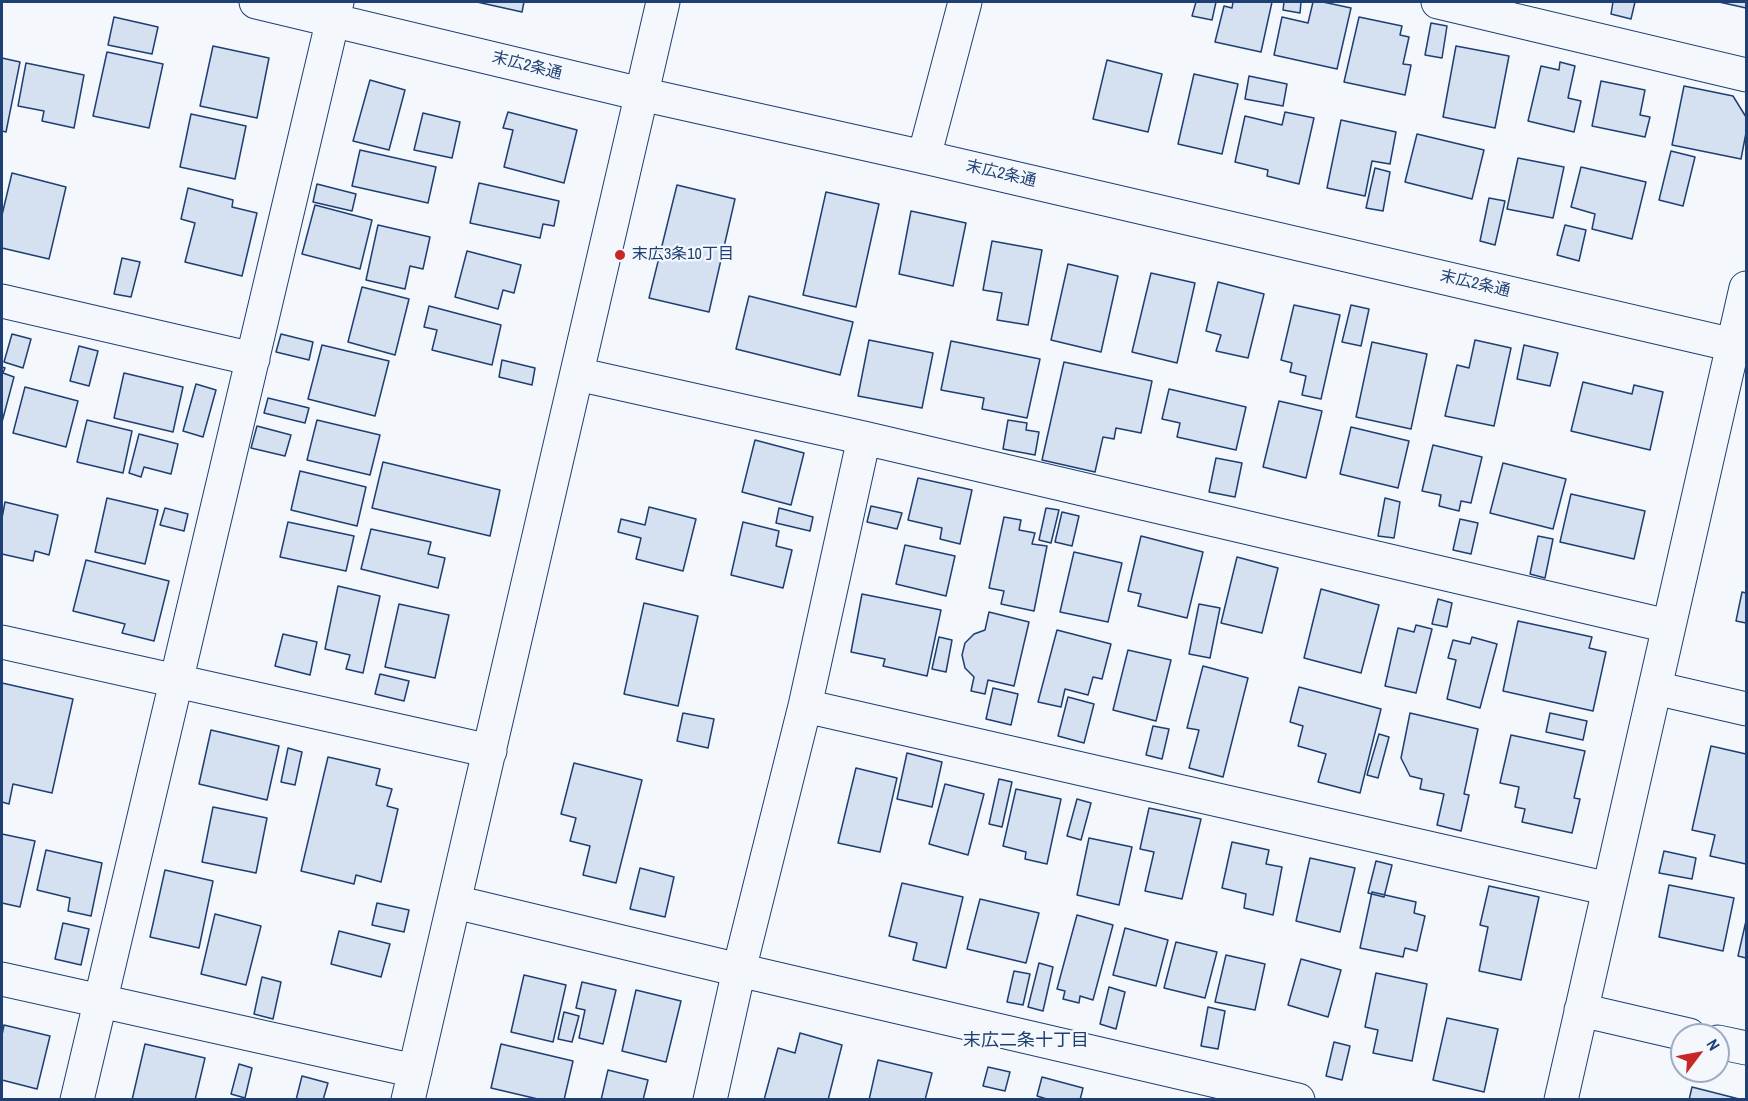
<!DOCTYPE html>
<meta charset="utf-8">
<style>
body{margin:0}
#map{position:relative;width:1748px;height:1101px;overflow:hidden;background:#f4f7fb;font-family:"Archivo Narrow",sans-serif}
canvas{display:block}
.frame{position:absolute;inset:0;border:3px solid #1d3f73;pointer-events:none}
.north{position:absolute;left:1670px;top:1023px;width:60px;height:60px;box-sizing:border-box;background:#f4f7fb;border:2px solid #9eadc5;border-radius:50%;rotate:58deg;font-size:16px;font-weight:700;line-height:24px;text-align:center;color:#1d3f73}
.north::after{content:'';display:block;margin:auto;width:21px;height:27px;background:#c62828;clip-path:polygon(50% 0,100% 100%,50% 72%,0 100%)}
</style>
<div id="map">
<canvas width="1748" height="1101"></canvas>
<div class="frame"></div>
<div class="north">N</div>
</div>
<script>
const g = document.querySelector('canvas').getContext('2d');
g.lineJoin = 'round';
function fillPath(path, color) { g.fillStyle = color; g.fill(path, 'evenodd'); }
const toPath = rows => new Path2D(rows.map(r => 'M' + r).join(''));
function stroke(path, color, width, dash) { g.strokeStyle = color; g.lineWidth = width; g.lineCap = dash ? 'butt' : 'round'; g.setLineDash(dash || []); g.stroke(path); }
function write(font, color, halo, rows, align = 'center') {
  g.font = font + ' "Archivo Narrow","Noto Sans JP",sans-serif'; g.lineWidth = 4.5; g.setLineDash([]); g.textBaseline = 'middle'; g.strokeStyle = halo; g.fillStyle = color; for (const [text, x, y, turn = 0] of rows) {
    g.save(); g.translate(x, y); g.rotate((+turn || 0) * Math.PI / 180); g.textAlign = isNaN(turn) ? turn : align; if (halo) g.strokeText(text, 0, 0); g.fillText(text, 0, 0); g.restore();
  }
}
const building = toPath([
 [477,2,524,2,522,12,477,2],
 [1196,2,1216,2,1212,20,1192,16,1196,2],
 [1233,2,1272,2,1261,52,1215,42,1224,6,1232,8,1233,2],
 [1284,2,1301,2,1300,13,1283,10,1284,2],
 [1313,2,1323,2,1351,8,1337,69,1274,55,1282,17,1308,23,1313,2],
 [1613,2,1635,2,1631,19,1611,14,1613,2],
 [1719,2,1746,2,1746,8,1719,2],
 [114,17,158,27,152,54,108,45,114,17],
 [1359,17,1402,26,1400,35,1409,37,1403,64,1411,65,1405,95,1344,82,1359,17],
 [1431,23,1447,26,1442,58,1425,55,1431,23],
 [213,46,269,58,257,118,200,106,213,46],
 [1456,46,1509,56,1495,128,1443,117,1456,46],
 [107,52,163,64,149,128,93,116,107,52],
 [2,58,20,62,6,132,2,131,2,58],
 [1107,60,1162,74,1148,132,1093,119,1107,60],
 [1560,62,1575,66,1568,98,1581,101,1574,132,1528,121,1541,66,1559,70,1560,62],
 [26,63,84,75,74,128,42,121,44,111,18,106,26,63],
 [1194,74,1238,84,1222,154,1178,144,1194,74],
 [1249,76,1287,84,1283,106,1245,99,1249,76],
 [370,80,405,90,389,150,353,141,370,80],
 [1601,81,1645,90,1640,115,1650,117,1645,137,1592,126,1601,81],
 [1684,86,1733,96,1746,117,1746,133,1741,159,1672,145,1684,86],
 [508,112,577,130,564,183,504,167,513,130,503,128,508,112],
 [1285,112,1314,118,1299,184,1267,176,1268,170,1235,162,1245,116,1282,125,1285,112],
 [423,113,460,122,452,158,414,150,423,113],
 [191,114,246,126,235,179,180,167,191,114],
 [1341,120,1396,132,1390,164,1372,161,1365,196,1327,188,1341,120],
 [1417,134,1484,150,1472,199,1405,182,1417,134],
 [360,150,436,167,428,203,352,186,360,150],
 [1671,151,1695,157,1683,206,1659,200,1671,151],
 [1518,158,1564,167,1553,218,1507,209,1518,158],
 [1581,167,1646,182,1632,239,1592,229,1595,214,1571,207,1581,167],
 [1375,168,1390,172,1383,211,1366,208,1375,168],
 [12,173,66,187,49,259,2,248,2,215,12,173],
 [479,183,559,201,554,226,543,224,540,238,470,223,479,183],
 [317,184,356,194,352,211,313,202,317,184],
 [677,185,735,199,709,312,649,298,677,185],
 [188,188,233,200,232,207,257,213,242,276,185,262,195,223,181,219,188,188],
 [826,192,879,204,856,307,803,295,826,192],
 [1489,198,1505,201,1495,245,1480,241,1489,198],
 [315,205,372,220,360,269,302,254,315,205],
 [911,211,966,223,953,286,899,274,911,211],
 [378,225,430,237,423,269,410,266,405,289,366,280,378,225],
 [1565,225,1586,230,1579,261,1557,255,1565,225],
 [992,241,1042,250,1028,325,997,320,1002,293,983,290,992,241],
 [467,251,521,265,514,293,503,290,498,309,455,297,467,251],
 [122,258,140,262,131,297,114,294,122,258],
 [1068,264,1118,276,1101,352,1051,340,1068,264],
 [1151,273,1195,283,1177,363,1132,352,1151,273],
 [1218,282,1264,294,1248,358,1216,351,1221,335,1206,331,1218,282],
 [362,287,409,299,395,355,348,342,362,287],
 [749,296,853,322,840,375,736,349,749,296],
 [1294,305,1340,315,1321,399,1302,395,1306,376,1290,372,1292,363,1281,360,1294,305],
 [1351,305,1369,309,1361,346,1342,342,1351,305],
 [429,306,501,325,492,365,432,350,437,330,424,327,429,306],
 [12,334,31,339,23,368,4,362,12,334],
 [281,334,313,342,309,360,276,352,281,334],
 [869,340,933,353,922,408,858,396,869,340],
 [1475,340,1511,348,1494,426,1445,416,1457,365,1469,368,1475,340],
 [951,341,1040,359,1027,418,982,409,984,398,941,390,951,341],
 [1372,342,1427,354,1411,429,1356,417,1372,342],
 [322,345,389,361,375,416,308,399,322,345],
 [1524,345,1558,353,1550,386,1517,379,1524,345],
 [79,346,98,351,89,386,70,381,79,346],
 [502,360,535,368,532,385,499,377,502,360],
 [1064,362,1152,381,1141,433,1116,428,1114,439,1103,437,1095,472,1042,460,1064,362],
 [2,367,5,368,3,373,14,377,2,422,2,367],
 [124,373,183,387,173,432,114,418,124,373],
 [1583,382,1632,394,1634,385,1663,392,1650,450,1571,431,1583,382],
 [196,384,216,390,203,437,183,431,196,384],
 [25,387,78,401,66,447,13,433,25,387],
 [1169,389,1246,407,1236,450,1177,437,1180,423,1162,419,1169,389],
 [268,398,309,408,305,423,264,413,268,398],
 [1279,401,1322,411,1306,478,1263,467,1279,401],
 [87,420,132,431,123,473,77,462,87,420],
 [317,420,380,435,370,475,307,460,317,420],
 [1008,420,1027,423,1026,430,1039,432,1035,455,1003,449,1008,420],
 [257,426,291,435,285,456,251,448,257,426],
 [1351,427,1409,441,1398,488,1340,474,1351,427],
 [139,434,178,444,171,474,144,467,141,477,129,473,139,434],
 [755,440,804,453,791,505,742,492,755,440],
 [1433,445,1482,457,1471,503,1461,501,1459,511,1439,506,1441,495,1422,491,1433,445],
 [1216,458,1242,463,1235,497,1209,492,1216,458],
 [383,462,500,490,490,536,372,508,383,462],
 [1503,463,1566,479,1553,529,1490,513,1503,463],
 [300,471,366,487,357,526,291,510,300,471],
 [918,478,972,490,960,544,940,539,942,528,908,520,918,478],
 [1571,494,1645,511,1634,559,1560,542,1571,494],
 [107,498,158,510,145,564,95,552,107,498],
 [1385,498,1400,502,1394,538,1378,536,1385,498],
 [5,502,58,515,49,555,35,551,33,561,2,554,2,518,5,502],
 [871,506,902,513,897,529,867,522,871,506],
 [649,507,696,519,683,571,636,559,641,538,618,532,621,519,645,525,649,507],
 [165,508,188,514,184,531,160,525,165,508],
 [779,508,813,517,810,531,776,523,779,508],
 [1046,508,1059,510,1051,543,1039,540,1046,508],
 [1062,512,1079,516,1072,546,1055,542,1062,512],
 [1004,517,1021,520,1019,530,1035,533,1032,544,1047,546,1034,611,1001,604,1004,591,989,588,1004,517],
 [1460,519,1478,523,1471,554,1453,550,1460,519],
 [288,522,354,536,346,571,280,557,288,522],
 [743,522,779,531,776,546,792,550,783,588,731,575,743,522],
 [371,529,431,542,428,554,445,558,438,588,361,569,371,529],
 [1141,536,1203,552,1187,618,1138,606,1141,594,1128,591,1141,536],
 [1538,536,1553,539,1545,578,1530,574,1538,536],
 [905,545,955,556,946,596,896,584,905,545],
 [1074,552,1122,563,1108,622,1060,612,1074,552],
 [1237,557,1278,568,1262,633,1221,623,1237,557],
 [86,560,169,581,154,641,122,633,125,624,73,611,86,560],
 [338,586,380,596,363,673,346,669,350,655,325,649,338,586],
 [1321,589,1379,605,1361,673,1304,658,1321,589],
 [1742,592,1746,593,1746,623,1736,621,1742,592],
 [862,594,941,610,927,676,883,666,885,659,851,652,862,594],
 [1438,599,1452,603,1447,627,1432,624,1438,599],
 [644,603,698,616,678,706,624,694,644,603],
 [399,604,449,615,435,678,385,667,399,604],
 [1199,604,1220,608,1210,658,1189,654,1199,604],
 [989,612,1029,622,1014,686,988,680,985,694,971,691,974,677,965,668,962,655,965,643,974,634,985,630,989,612],
 [1518,621,1592,637,1589,648,1606,652,1593,711,1503,691,1518,621],
 [1416,625,1432,629,1416,693,1385,686,1398,628,1414,632,1416,625],
 [1057,630,1111,644,1102,679,1093,677,1088,695,1065,689,1061,707,1038,702,1057,630],
 [283,634,317,642,310,675,275,666,283,634],
 [939,637,952,640,946,672,932,669,939,637],
 [1472,637,1497,644,1480,708,1447,699,1456,660,1448,658,1453,640,1470,644,1472,637],
 [1128,650,1171,660,1156,721,1113,710,1128,650],
 [1203,666,1248,678,1223,777,1189,768,1199,730,1187,728,1203,666],
 [380,674,409,681,404,701,375,694,380,674],
 [2,683,73,699,52,793,13,784,9,804,2,802,2,683],
 [1299,687,1381,709,1360,793,1318,782,1326,754,1298,746,1303,726,1290,722,1299,687],
 [993,688,1018,694,1011,725,986,719,993,688],
 [1068,697,1094,704,1084,743,1058,736,1068,697],
 [683,713,714,719,708,748,677,741,683,713],
 [1410,713,1478,729,1464,794,1469,795,1461,831,1437,825,1444,794,1420,789,1422,779,1410,776,1401,758,1410,713],
 [1550,713,1587,721,1583,740,1546,732,1550,713],
 [1153,726,1169,729,1162,759,1146,755,1153,726],
 [211,730,279,746,267,800,199,784,211,730],
 [1379,734,1389,737,1378,778,1367,775,1379,734],
 [1511,735,1585,751,1574,798,1580,799,1572,833,1522,822,1525,809,1515,807,1519,787,1500,783,1511,735],
 [1711,746,1746,754,1746,864,1710,856,1715,835,1692,830,1711,746],
 [288,748,302,752,295,785,281,782,288,748],
 [907,753,942,762,932,807,897,799,907,753],
 [328,757,380,769,376,785,392,789,387,806,398,809,381,882,356,875,354,884,301,871,328,757],
 [574,763,642,780,616,883,583,875,590,846,570,841,576,818,561,814,574,763],
 [856,768,897,778,880,852,838,843,856,768],
 [999,779,1012,782,1002,827,989,824,999,779],
 [945,784,984,794,968,855,929,844,945,784],
 [1016,789,1061,799,1047,864,1025,859,1026,852,1003,846,1016,789],
 [1077,799,1091,803,1081,840,1067,836,1077,799],
 [213,807,267,818,256,873,202,862,213,807],
 [1149,808,1201,819,1182,899,1145,891,1154,852,1140,849,1149,808],
 [2,834,35,841,20,907,2,903,2,834],
 [1089,838,1132,847,1119,905,1077,895,1089,838],
 [1232,842,1269,850,1266,864,1282,867,1273,915,1244,908,1246,894,1222,888,1232,842],
 [46,850,102,863,91,916,68,911,70,898,37,890,46,850],
 [1664,851,1696,858,1692,879,1659,873,1664,851],
 [1310,858,1355,868,1340,932,1296,921,1310,858],
 [1376,861,1392,865,1384,897,1368,893,1376,861],
 [640,868,674,877,665,917,630,909,640,868],
 [165,870,213,881,199,948,150,937,165,870],
 [902,883,963,897,946,968,913,960,917,943,889,936,902,883],
 [1669,885,1734,898,1723,951,1659,937,1669,885],
 [1489,886,1539,897,1521,980,1479,971,1488,927,1480,925,1489,886],
 [1372,892,1416,902,1414,913,1425,916,1417,951,1405,948,1403,957,1360,948,1372,892],
 [980,899,1039,913,1026,963,967,949,980,899],
 [377,903,409,910,404,932,372,925,377,903],
 [215,914,261,926,246,985,201,974,215,914],
 [1077,915,1113,925,1093,1000,1080,996,1079,1003,1063,999,1065,991,1057,989,1077,915],
 [1746,921,1746,958,1738,956,1746,921],
 [63,923,89,929,81,965,55,959,63,923],
 [1125,928,1168,940,1156,986,1113,975,1125,928],
 [339,931,390,944,381,977,331,964,339,931],
 [1176,942,1217,952,1205,998,1164,988,1176,942],
 [1226,955,1265,964,1255,1010,1215,1002,1226,955],
 [1301,959,1341,970,1328,1017,1288,1005,1301,959],
 [1039,963,1053,967,1043,1011,1028,1007,1039,963],
 [1014,971,1030,974,1023,1005,1007,1002,1014,971],
 [1376,973,1427,984,1412,1061,1373,1053,1378,1030,1365,1027,1376,973],
 [524,975,566,985,553,1042,511,1032,524,975],
 [262,977,281,982,273,1019,254,1014,262,977],
 [582,982,616,990,603,1044,579,1038,585,1010,576,1008,582,982],
 [1109,987,1125,992,1116,1029,1100,1024,1109,987],
 [636,990,681,1001,666,1062,622,1051,636,990],
 [1208,1007,1225,1011,1218,1049,1201,1046,1208,1007],
 [564,1012,579,1016,572,1042,558,1039,564,1012],
 [1447,1018,1498,1029,1484,1092,1433,1080,1447,1018],
 [4,1025,50,1036,37,1089,2,1080,2,1035,4,1025],
 [800,1033,842,1045,828,1100,764,1100,778,1048,795,1053,800,1033],
 [1334,1042,1350,1046,1342,1080,1326,1076,1334,1042],
 [145,1044,205,1058,195,1100,132,1100,145,1044],
 [501,1044,573,1061,564,1100,542,1100,491,1088,501,1044],
 [878,1060,932,1073,925,1100,869,1100,878,1060],
 [239,1064,252,1068,245,1098,231,1094,239,1064],
 [988,1067,1010,1072,1005,1091,983,1086,988,1067],
 [608,1070,648,1080,643,1100,601,1100,608,1070],
 [302,1076,328,1083,323,1100,296,1100,302,1076],
 [1042,1077,1083,1088,1080,1100,1050,1100,1037,1096,1042,1077],
 [1692,1087,1743,1100,1689,1100,1692,1087]
]);
fillPath(building, '#d5e0f0');
stroke(building, '#1d3f73', 1.5);
const minor = toPath([
 [256,2,641,94,924,157,1746,348],
 [1438,2,1746,75],
 [924,157,965,2],
 [2,301,253,359],
 [577,374,864,438,1668,626],
 [2,642,490,751],
 [1655,688,1746,709],
 [805,706,1609,889],
 [455,902,739,970,1298,1100],
 [2,979,415,1071],
 [1581,1010,1689,1035],
 [1718,1042,1746,1048],
 [77,1100,337,2],
 [408,1100,663,2],
 [710,1100,739,970,805,706,864,438],
 [1561,1100,1746,288]
]);
stroke(minor, '#1d3f73', 35);
stroke(minor, '#f4f7fb', 33);
for (const [x, y, r, color] of [
 [620,255,6,"#c62828"]
]) { const dot = new Path2D(); dot.arc(x, y, r, 0, 2 * Math.PI); g.fillStyle = color; g.fill(dot); stroke(dot, '#f4f7fb', 2); }
write('16px', '#1d3f73', '#f4f7fb', [
 ["末広2条通",527,66,14],
 ["末広2条通",1001,174,13],
 ["末広2条通",1475,284,13]
]);
write('16px', '#1d3f73', '#f4f7fb', [
 ["末広3条10丁目",632,255]
], 'left');
write('18px', '#1d3f73', '#f4f7fb', [
 ["末広二条十丁目",1026,1041]
]);
</script>
